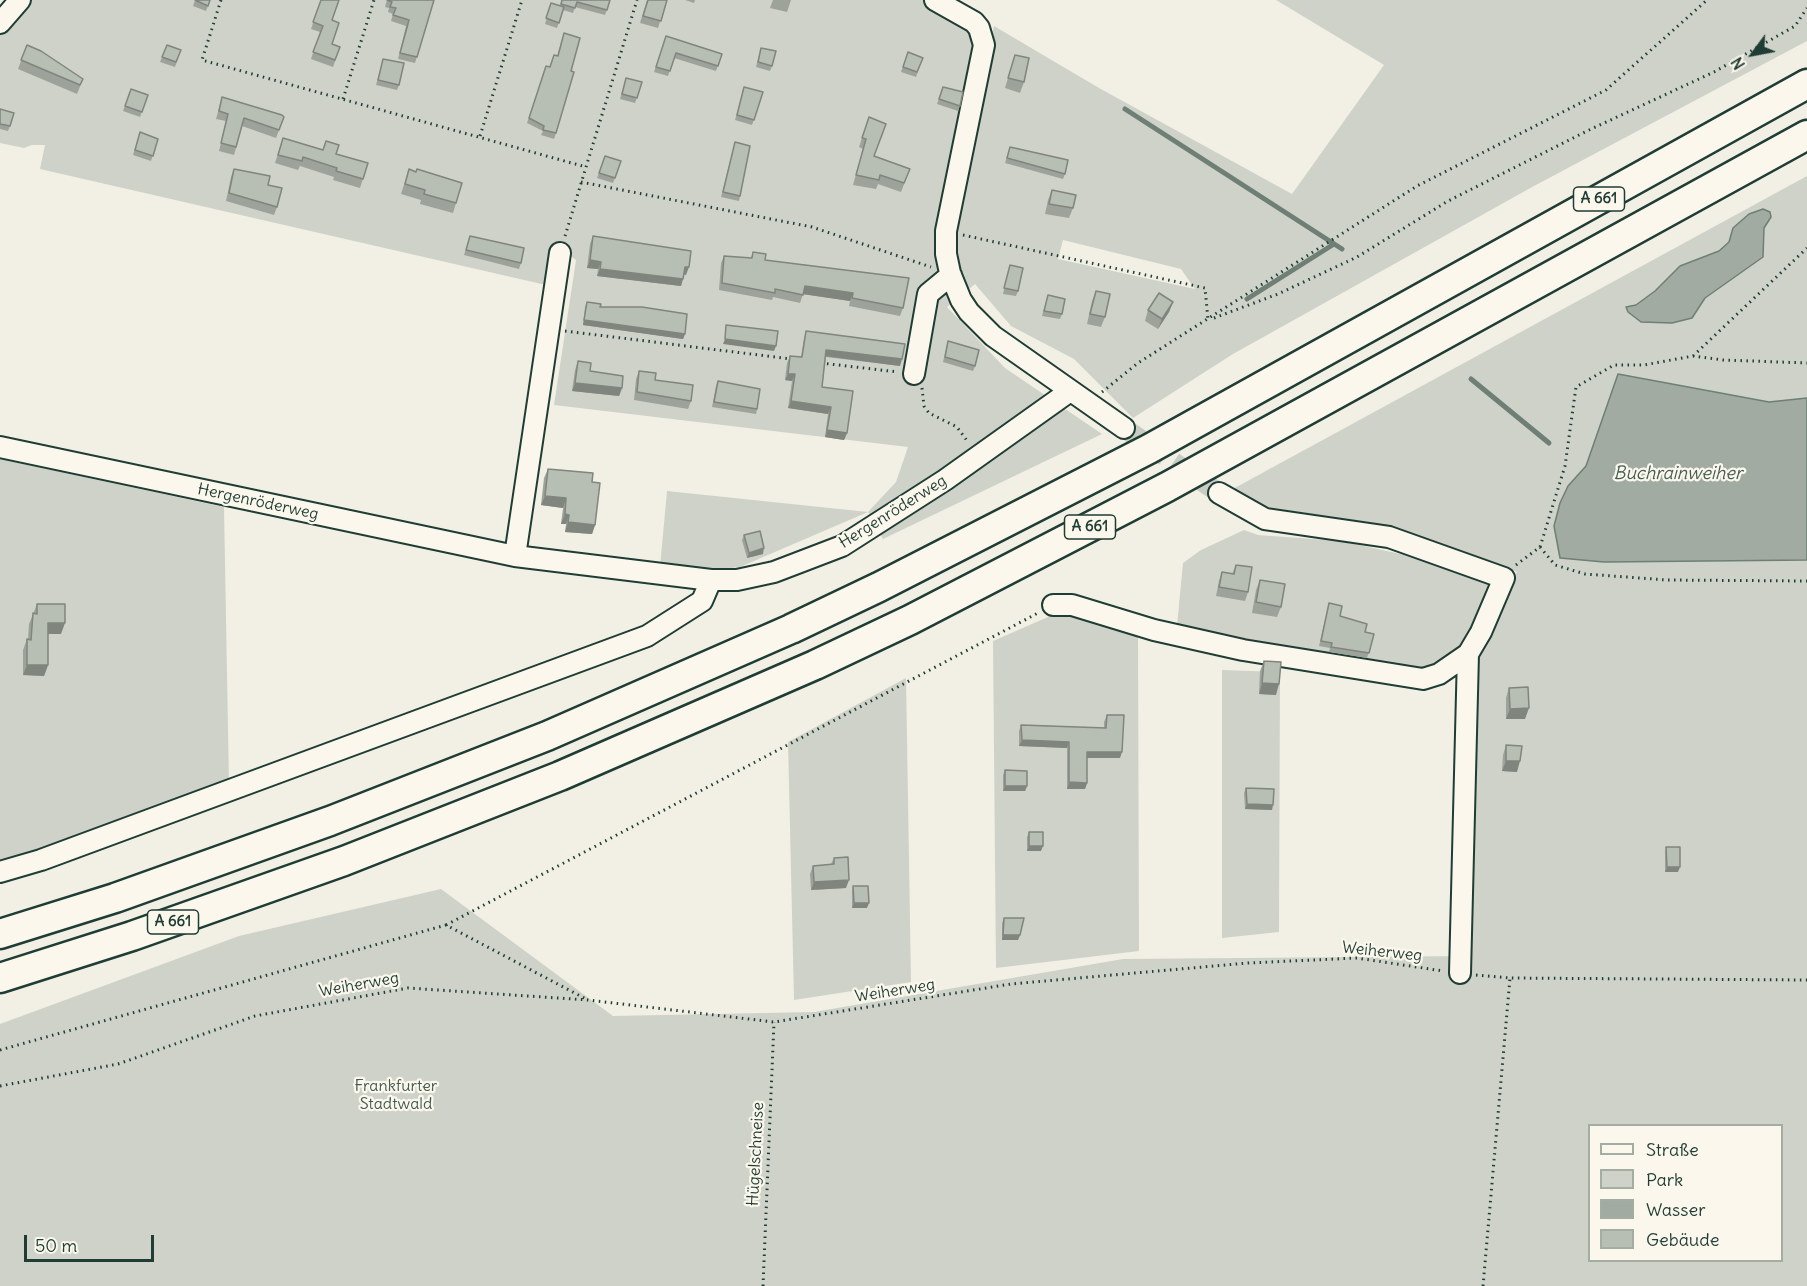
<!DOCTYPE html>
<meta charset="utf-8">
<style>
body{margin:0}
#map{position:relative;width:1807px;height:1286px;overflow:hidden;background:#f2f0e5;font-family:Delius,sans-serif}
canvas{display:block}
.legend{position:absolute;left:1588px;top:1124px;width:195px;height:138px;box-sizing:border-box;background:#fbf7ec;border:2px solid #a3ada2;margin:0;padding:8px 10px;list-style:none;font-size:18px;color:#1f3d34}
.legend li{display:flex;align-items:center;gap:12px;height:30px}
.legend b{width:30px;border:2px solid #a3ada2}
.north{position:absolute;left:1723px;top:24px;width:60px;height:60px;-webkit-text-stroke:4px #fbf7ec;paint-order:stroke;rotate:238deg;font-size:16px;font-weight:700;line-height:24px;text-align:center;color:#1f3d34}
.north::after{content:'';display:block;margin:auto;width:21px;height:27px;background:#1f3d34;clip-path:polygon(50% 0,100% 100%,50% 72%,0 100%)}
.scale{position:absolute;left:24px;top:1235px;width:130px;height:27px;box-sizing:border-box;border:3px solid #1f3d34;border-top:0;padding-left:8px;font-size:18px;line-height:21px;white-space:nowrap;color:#1f3d34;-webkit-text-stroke:4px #fbf7ec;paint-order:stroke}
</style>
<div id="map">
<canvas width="1807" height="1286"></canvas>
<ul class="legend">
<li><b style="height:8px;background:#fbf7ec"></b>Straße</li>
<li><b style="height:16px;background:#cfd2c8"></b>Park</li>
<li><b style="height:16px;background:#a2aba1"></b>Wasser</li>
<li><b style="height:16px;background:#b7beb3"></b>Gebäude</li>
</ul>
<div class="north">N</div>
<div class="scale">50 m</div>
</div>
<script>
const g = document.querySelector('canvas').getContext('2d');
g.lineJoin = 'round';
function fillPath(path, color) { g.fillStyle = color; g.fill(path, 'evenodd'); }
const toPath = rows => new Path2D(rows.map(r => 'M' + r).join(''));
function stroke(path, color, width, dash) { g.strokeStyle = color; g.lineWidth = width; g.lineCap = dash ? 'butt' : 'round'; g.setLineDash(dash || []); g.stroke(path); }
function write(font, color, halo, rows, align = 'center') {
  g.font = font + ' Delius,sans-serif'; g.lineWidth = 4.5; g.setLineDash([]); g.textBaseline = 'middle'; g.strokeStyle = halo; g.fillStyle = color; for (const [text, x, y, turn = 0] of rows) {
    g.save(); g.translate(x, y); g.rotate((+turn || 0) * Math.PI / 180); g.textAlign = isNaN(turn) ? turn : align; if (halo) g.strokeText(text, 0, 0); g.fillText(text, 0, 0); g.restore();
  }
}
fillPath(toPath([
 [30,0,952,0,991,39,994,26,1099,88,1292,194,1384,65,1276,0,1807,0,1807,41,1534,186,1233,354,1133,418,1074,359,1011,326,975,284,947,307,1005,368,1102,434,883,539,868,512,740,567,698,572,660,567,667,491,868,512,896,482,908,447,554,405,576,260,567,253,546,285,40,169,45,145,32,145,24,148,0,143,0,33],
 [1063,240,1181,269,1195,289,1058,259],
 [1807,176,1807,398,1769,402,1618,374,1586,466,1568,486,1561,558,1604,562,1807,560,1807,1286,0,1286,0,1024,239,936,441,889,613,1016,814,1012,1123,959,1471,956,1478,656,1510,580,1517,572,1397,530,1307,513,1260,507,1231,490],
 [1590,1126,1782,1126,1782,1260,1590,1260],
 [0,459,224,507,229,785,40,853,0,864],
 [1244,530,1258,535,1341,541,1405,555,1495,583,1462,651,1426,673,1177,626,1183,563,1201,550],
 [1064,610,1138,633,1139,951,996,968,993,641],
 [1222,670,1280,672,1279,932,1222,938],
 [906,678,911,982,794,1000,788,742]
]), '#cfd2c8');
const water = toPath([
 [1763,209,1770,212,1771,217,1764,228,1763,257,1705,298,1692,318,1672,323,1641,322,1628,312,1626,307,1636,305,1655,291,1680,266,1719,251,1729,242,1733,228,1749,214,1763,209],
 [1618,374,1769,402,1807,398,1807,560,1604,562,1560,558,1554,526,1560,503,1568,486,1586,466,1618,374]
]);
fillPath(water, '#a2aba1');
stroke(water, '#6e7f75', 1.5);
stroke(toPath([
 [1125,109,1342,249],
 [1247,299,1334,244],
 [1471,379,1549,443]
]), '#6e7f75', 5);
stroke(toPath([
 [1124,428,1219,493]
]), '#c8ccc2', 20, [20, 10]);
const minor = toPath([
 [935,0,974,22,979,28,984,45,946,231,946,254,950,273,961,300,969,312,993,336,1124,428],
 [0,23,20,0],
 [914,374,928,294,951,275],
 [0,447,515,556,711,580,737,580,774,572,842,546,945,480,1070,391],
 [515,556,560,253],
 [1053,605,1072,605,1154,630,1243,650,1423,679,1439,674,1468,654,1481,632,1504,578,1389,537,1265,519,1219,493],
 [0,872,41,860,647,636,702,601,711,580],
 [1460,973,1468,654]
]);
const highway = toPath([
 [0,934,115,898,330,821,547,736,791,629,879,587,1149,449,1807,84],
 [0,978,132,936,344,861,560,776,815,665,910,620,1167,487,1807,135]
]);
stroke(minor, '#1f3d34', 24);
stroke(highway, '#1f3d34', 33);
stroke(toPath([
 [221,0,202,60,586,167],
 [343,99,374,0],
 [480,136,522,0],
 [581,182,812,227,931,267],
 [963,235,1205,288,1208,320],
 [565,236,637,0],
 [1214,318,1278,294,1357,257,1448,201,1589,130,1714,72,1795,26,1807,8],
 [565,331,791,359],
 [1693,356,1807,248],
 [821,363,898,372],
 [922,388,924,406,929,413,957,427,968,442],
 [1102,392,1138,363,1417,186,1606,90,1707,0],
 [1540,547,1555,565,1585,574,1667,580,1807,581],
 [1516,565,1540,547,1565,466,1576,387,1614,365,1644,365,1693,356,1723,360,1807,363],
 [446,925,1038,613],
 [1476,975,1510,978,1807,980],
 [0,1050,446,925,586,999],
 [0,1086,118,1064,255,1016,408,988,588,1000,774,1022,1011,984,1248,963,1357,958,1443,971],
 [763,1286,774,1022],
 [1483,1286,1510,978]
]), '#1f3d34', 3, [1.5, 4.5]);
stroke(minor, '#fbf7ec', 20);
stroke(highway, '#fbf7ec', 28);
fillPath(toPath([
 [195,0,210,0,206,11,193,6],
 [321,0,332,20,332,44,340,47,333,67,311,59,320,32,311,29],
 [387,0,434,0,415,63,398,59,406,26,391,21,393,14,388,12,389,8,385,7],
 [562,0,610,0,605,15,575,7,573,13,563,10,557,28,545,24,551,3,560,6],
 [647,0,667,0,658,28,640,23],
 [685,0,695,0,694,3],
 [773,0,791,0,787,12,770,8],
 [564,33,556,133,554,139,541,135,543,131,527,123,546,66,550,67,557,56],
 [666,36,722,54,716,71,674,58,668,76,654,72],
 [27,45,83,79,77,94,18,69],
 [167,45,181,50,175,67,160,62],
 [761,48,772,66,770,71,756,67],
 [908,52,923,58,916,77,901,72],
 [1015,55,1024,82,1020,93,1005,88],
 [383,59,399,85,397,90,376,85],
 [626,78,642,82,635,103,620,99],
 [744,87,763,92,752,125,735,120],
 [943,87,960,106,958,111,937,104],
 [131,89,148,95,140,117,123,111],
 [222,97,284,117,276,138,242,126,234,155,219,151,226,121,216,119],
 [0,109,10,126,8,131,0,129],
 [869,117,874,156,910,169,901,192,878,184,876,189,853,185,863,149,859,147],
 [140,132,158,139,151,161,133,155],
 [283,138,368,163,360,188,333,180,334,177,300,166,298,170,275,163],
 [735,142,740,196,739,201,721,197],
 [1010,147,1065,174,1063,179,1005,163],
 [605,156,621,161,613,183,597,178],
 [234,169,268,185,277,207,274,215,226,201,231,177],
 [409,169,456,203,453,213,420,204,421,200,401,194],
 [1052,190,1073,208,1069,218,1045,214,1048,200],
 [470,236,521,263,519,269,464,255],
 [593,236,686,275,684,274,681,286,597,276,598,269,587,268,590,244],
 [753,252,765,260,903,308,900,316,849,306,850,301,803,294,800,303,773,297,772,300,719,290,721,263,724,256,751,258],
 [1010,265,1018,291,1016,296,1003,294],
 [1096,291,1105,317,1101,327,1087,324,1092,301],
 [1048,295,1062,314,1060,319,1042,316],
 [587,302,600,307,685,334,683,339,583,325,585,307],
 [1173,302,1169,312,1158,329,1145,321,1148,310],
 [806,331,900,366,826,357,822,387,847,433,844,440,825,437,828,414,788,408,792,381,785,380,787,363,790,356,801,357,804,338],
 [948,341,975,366,973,371,943,362],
 [578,361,590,371,622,388,619,396,572,391,575,370],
 [639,371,691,401,688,409,634,400,636,379],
 [718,381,757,409,756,414,712,407,716,386],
 [548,469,592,482,595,525,592,534,565,532,566,524,561,524,563,508,541,505,544,478],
 [744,535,763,554,747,558,742,540],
 [1236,565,1248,592,1245,601,1216,596,1219,581,1222,572,1232,574],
 [1260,580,1281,607,1277,617,1252,613,1256,590],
 [1329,603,1340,616,1365,632,1374,634,1367,658,1329,652,1330,648,1319,646],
 [37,604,61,634,48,634,48,665,44,676,23,675,23,650,27,639,28,639,29,624],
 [1264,661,1276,695,1259,694,1260,671],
 [1509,688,1525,719,1506,719,1506,698],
 [1107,715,1120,758,1087,758,1087,783,1085,789,1067,789,1067,748,1019,746,1019,731,1021,725,1104,728,1104,722],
 [1506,745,1517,772,1502,771,1503,755],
 [1005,770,1027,786,1025,791,1003,791,1003,775],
 [1246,788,1272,810,1245,809,1244,793],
 [1029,832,1041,851,1027,851,1027,837],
 [1666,847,1678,872,1665,872,1665,852],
 [834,858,846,888,811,890,810,874,813,866,831,864],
 [853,886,867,908,852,908,852,891],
 [1004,918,1020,935,1018,940,1002,940,1002,923]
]), '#9da39a');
fillPath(toPath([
 [590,260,601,262,598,269,587,268],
 [685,267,689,267,686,275,682,274],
 [600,269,683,279,681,286,597,276],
 [805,286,853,293,850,301,802,294],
 [1173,302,1169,312,1158,329,1162,319],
 [584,320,685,334,683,339,583,325],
 [725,339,776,346,774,351,723,344],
 [826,350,902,359,900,366,824,356],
 [788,374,795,374,792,381,785,380],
 [575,383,622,388,619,396,572,391],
 [791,401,831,407,828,414,788,408],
 [827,430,847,433,844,440,825,437],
 [545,496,566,498,563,508,541,505],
 [565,514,569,515,566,524,561,524],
 [568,522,595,525,592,534,565,532],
 [764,548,763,554,747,558,749,553],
 [48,623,65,623,61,634,45,634],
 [27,665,48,665,44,676,23,675],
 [1262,683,1279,684,1276,695,1259,694],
 [1529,708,1525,719,1506,719,1510,709],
 [1022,740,1069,742,1067,748,1019,746],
 [1087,752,1122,752,1120,758,1085,758],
 [1506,761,1520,761,1517,772,1502,771],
 [1069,782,1087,783,1085,789,1067,789],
 [1005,786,1027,786,1025,791,1003,791],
 [1247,804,1273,805,1272,810,1245,809],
 [1029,846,1043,846,1041,851,1027,851],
 [1667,867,1680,867,1678,872,1665,872],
 [849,880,846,888,811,890,814,882],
 [854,903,869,903,867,908,852,908],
 [1003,935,1020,935,1018,940,1002,940]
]), '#80857d');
const building = toPath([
 [195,0,210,0,208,6,195,0],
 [321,0,339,0,332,20,339,23,332,44,340,47,335,60,313,52,323,26,313,22,321,0],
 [387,0,434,0,417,57,400,53,409,20,393,15,396,8,390,7,392,2,387,0],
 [562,0,610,0,607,10,577,2,575,8,561,4,562,0],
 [648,0,667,0,661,21,643,16,648,0],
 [551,3,564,7,559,23,546,18,551,3],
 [564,33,580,38,571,71,574,72,556,133,543,130,544,126,529,118,546,66,550,67,554,55,558,56,564,33],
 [666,36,722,54,718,66,676,53,670,71,656,67,666,36],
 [27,45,41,51,83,79,80,85,21,60,27,45],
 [167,45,181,50,176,62,162,57,167,45],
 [761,48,776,51,772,66,758,62,761,48],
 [908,52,923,58,917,72,903,67,908,52],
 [1015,55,1029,58,1024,82,1008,78,1015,55],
 [383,59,404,63,399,85,378,80,383,59],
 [626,78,642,82,637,98,622,94,626,78],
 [744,87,763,92,754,120,737,115,744,87],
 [943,87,963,92,960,106,939,99,943,87],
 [131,89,148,95,142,112,125,106,131,89],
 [222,97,282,115,284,117,279,130,244,118,236,147,221,143,228,114,219,111,222,97],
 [0,109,14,113,10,126,0,124,0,109],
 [869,117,886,124,874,156,910,169,904,183,880,175,879,180,856,175,866,139,862,138,869,117],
 [140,132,158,139,153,156,135,150,140,132],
 [283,138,323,150,326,141,339,145,336,154,368,163,363,179,336,171,337,168,303,157,302,161,278,155,283,138],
 [735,142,750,146,740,196,723,192,735,142],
 [1010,147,1068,160,1065,174,1007,158,1010,147],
 [605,156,621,161,615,178,599,173,605,156],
 [234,169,270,176,268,185,282,188,277,207,229,193,234,169],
 [409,169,416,172,417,169,462,183,456,203,424,194,425,190,405,184,409,169],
 [1052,190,1076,195,1073,208,1049,204,1052,190],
 [470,236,524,248,521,263,466,250,470,236],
 [593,236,691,251,689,267,685,267,683,279,600,269,601,262,590,260,593,236],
 [753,252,766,254,765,260,909,278,903,308,852,298,853,293,805,286,803,295,775,289,775,293,722,283,724,256,752,258,753,252],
 [1010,265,1023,268,1018,291,1004,288,1010,265],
 [1096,291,1110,294,1105,317,1090,314,1096,291],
 [1159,293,1173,302,1162,319,1148,310,1159,293],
 [1048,295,1065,299,1062,314,1044,311,1048,295],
 [587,302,601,304,600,307,642,307,687,314,685,334,584,320,587,302],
 [726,325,778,331,776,346,725,339,726,325],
 [806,331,905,344,902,359,826,350,822,387,853,391,847,433,827,430,831,407,791,401,795,374,788,374,790,356,802,357,806,331],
 [948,341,979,350,975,366,945,357,948,341],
 [578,361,591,363,590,371,623,376,622,388,575,383,578,361],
 [639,371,656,373,655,380,693,385,691,401,637,392,639,371],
 [718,381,760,389,757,409,714,402,718,381],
 [548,469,593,473,592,482,600,483,595,525,568,522,569,515,565,514,566,498,545,496,548,469],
 [760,531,764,548,749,553,744,535,760,531],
 [1236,565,1252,567,1248,592,1219,587,1222,572,1234,574,1236,565],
 [1260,580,1285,584,1281,607,1256,602,1260,580],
 [1329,603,1342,606,1340,616,1367,624,1365,632,1374,634,1369,653,1331,647,1332,643,1321,641,1329,603],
 [37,604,65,604,65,623,48,623,48,665,27,665,27,639,31,640,33,613,37,614,37,604],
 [1264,661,1281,662,1279,684,1262,683,1264,661],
 [1528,687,1529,708,1510,709,1509,688,1528,687],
 [1107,715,1124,715,1122,752,1087,752,1087,783,1069,782,1069,742,1022,740,1021,725,1106,728,1107,715],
 [1506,745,1522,746,1520,761,1506,761,1506,745],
 [1005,770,1027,771,1027,786,1005,786,1005,770],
 [1246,788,1274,789,1273,805,1247,804,1246,788],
 [1029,832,1043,832,1043,846,1029,846,1029,832],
 [1666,847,1680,847,1680,867,1667,867,1666,847],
 [848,857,849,880,814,882,813,866,834,864,834,858,848,857],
 [853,886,868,886,869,903,854,903,853,886],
 [1004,918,1024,918,1020,935,1003,935,1004,918]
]);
fillPath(building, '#b7beb3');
stroke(building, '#80857d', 1.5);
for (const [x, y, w] of [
 [1599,199,51],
 [1090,527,51],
 [173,922,51]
]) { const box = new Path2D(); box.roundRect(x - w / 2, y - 12, w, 24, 4.5); g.fillStyle = '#fbf7ec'; g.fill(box); stroke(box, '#1f3d34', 1.5); }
write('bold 15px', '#1f3d34', null, [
 ["A 661",1599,199],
 ["A 661",1090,527],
 ["A 661",173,922]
]);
write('16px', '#1f3d34', '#fbf7ec', [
 ["Hergenröderweg",258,502,12],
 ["Hergenröderweg",893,512,-32],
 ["Weiherweg",1382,952,6],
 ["Weiherweg",359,985,-10],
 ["Weiherweg",895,991,-9],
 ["Hügelschneise",756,1154,-87]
]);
write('16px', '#425b52', '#fbf7ec', [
 ["Frankfurter",396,1086],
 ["Stadtwald",396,1104]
]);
write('italic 18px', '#465e55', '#fbf7ec', [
 ["Buchrainweiher",1678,474]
]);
</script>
